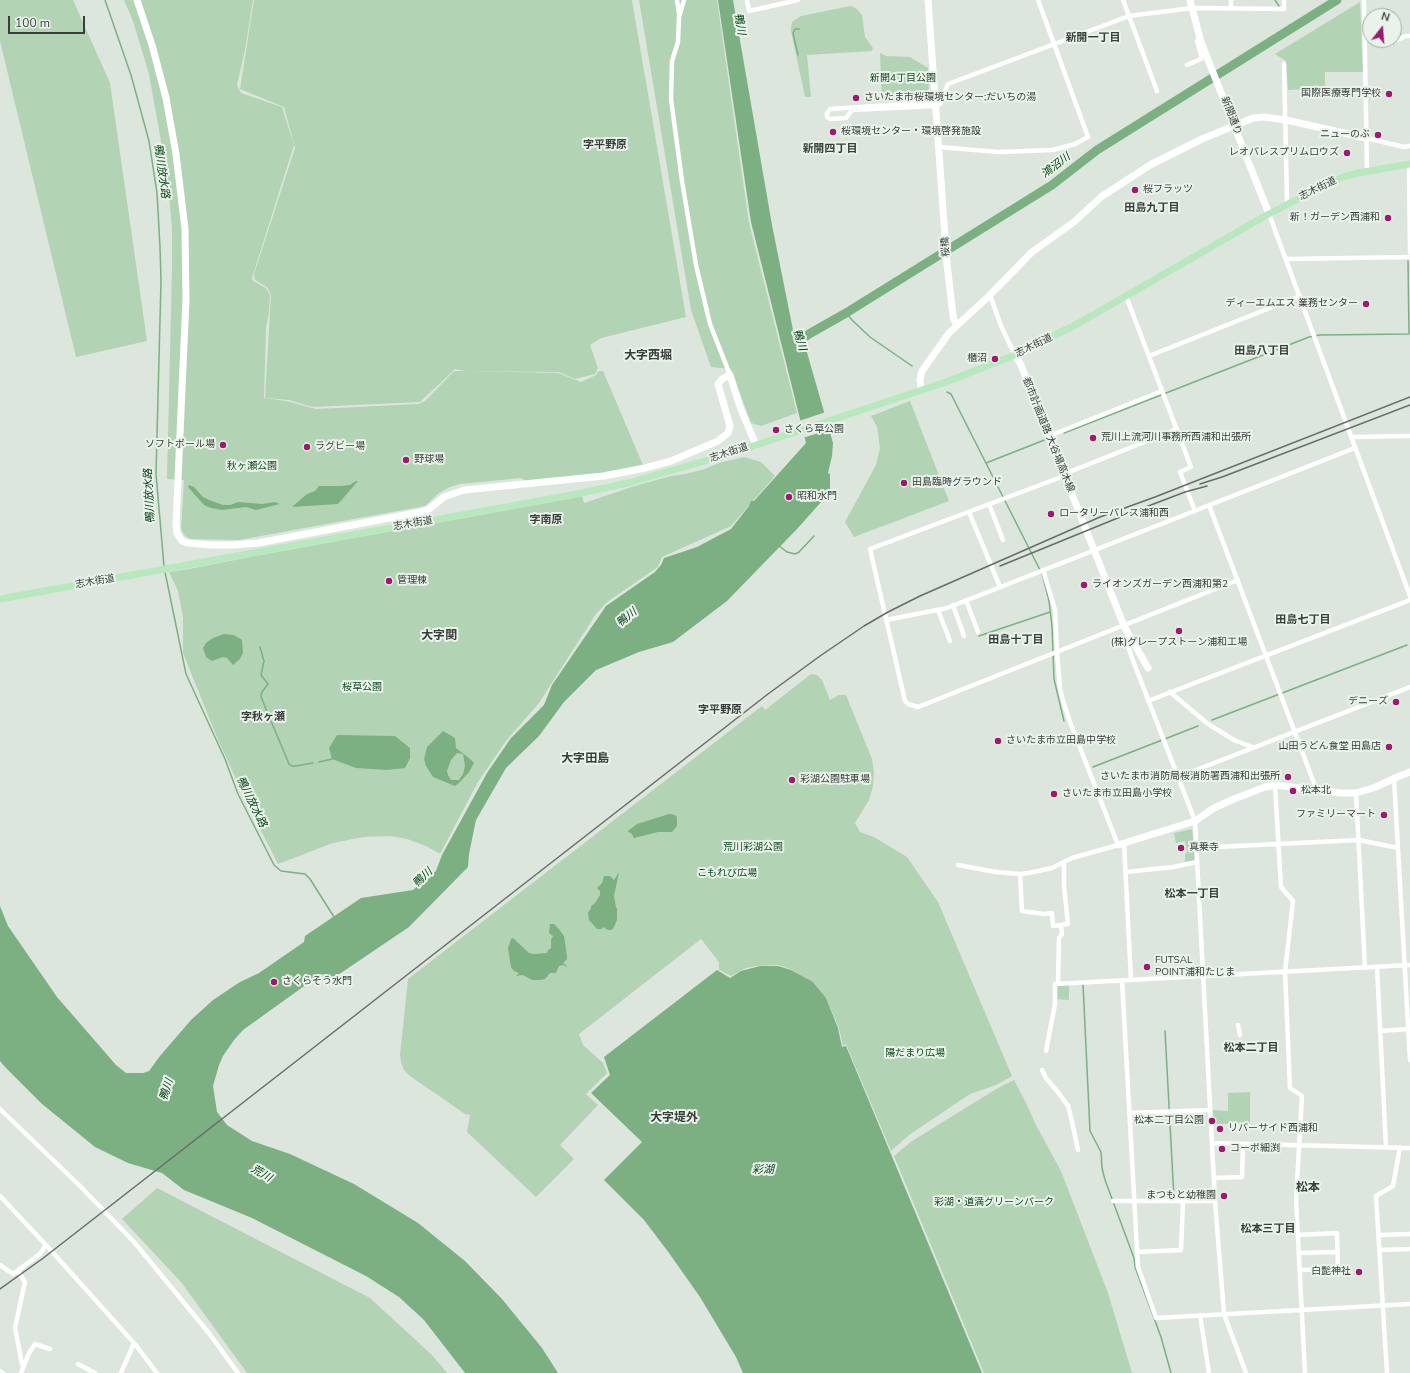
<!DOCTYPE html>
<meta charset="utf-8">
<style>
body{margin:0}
#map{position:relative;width:1410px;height:1373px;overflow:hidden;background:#dce6dd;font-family:"Nunito Sans",sans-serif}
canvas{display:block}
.north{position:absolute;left:1362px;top:8px;width:40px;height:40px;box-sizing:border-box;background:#e9f3ea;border:1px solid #a3aba4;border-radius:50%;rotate:17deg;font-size:11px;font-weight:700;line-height:16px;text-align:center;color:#3a3e3b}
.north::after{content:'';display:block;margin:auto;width:14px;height:18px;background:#9c1b6f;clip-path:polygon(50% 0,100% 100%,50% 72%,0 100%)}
.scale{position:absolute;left:8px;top:16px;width:77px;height:18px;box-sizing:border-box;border:2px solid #3a3e3b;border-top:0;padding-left:5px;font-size:12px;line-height:14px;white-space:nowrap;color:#3a3e3b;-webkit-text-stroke:3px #e9f3ea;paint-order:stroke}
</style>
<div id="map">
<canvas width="1410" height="1373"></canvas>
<div class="north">N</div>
<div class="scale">100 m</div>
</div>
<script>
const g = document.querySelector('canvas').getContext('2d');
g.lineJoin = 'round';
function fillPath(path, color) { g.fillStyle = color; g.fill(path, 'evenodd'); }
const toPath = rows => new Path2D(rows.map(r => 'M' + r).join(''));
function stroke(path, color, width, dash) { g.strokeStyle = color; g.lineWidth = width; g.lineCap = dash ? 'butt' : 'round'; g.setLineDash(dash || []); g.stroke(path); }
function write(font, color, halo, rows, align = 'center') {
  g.font = font + ' "Nunito Sans","Noto Sans JP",sans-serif'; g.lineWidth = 4; g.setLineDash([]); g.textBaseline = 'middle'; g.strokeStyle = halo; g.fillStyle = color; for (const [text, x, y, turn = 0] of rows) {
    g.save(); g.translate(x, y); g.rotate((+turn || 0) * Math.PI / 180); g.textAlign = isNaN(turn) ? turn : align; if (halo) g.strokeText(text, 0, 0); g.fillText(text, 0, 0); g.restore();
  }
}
fillPath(toPath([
 [0,0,73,0,110,83,147,341,76,357,0,41],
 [124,0,253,0,245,50,237,85,241,93,282,107,294,145,252,278,253,281,266,288,270,295,269,313,266,327,264,398,286,401,316,409,418,404,425,401,453,372,456,371,465,371,455,369,420,402,313,407,289,400,265,398,271,295,267,287,255,280,254,274,295,148,284,107,240,89,254,0,632,0,686,317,601,338,590,345,598,368,595,374,575,379,559,372,465,371,558,373,581,382,596,375,599,371,603,371,643,465,600,473,526,481,521,478,460,484,450,487,439,493,425,506,239,540,191,539,185,536,181,529,184,480,167,479,172,267,172,228,167,175,149,74,133,21],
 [639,0,717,0,749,223,797,413,761,426,751,423,731,369,711,367,691,310],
 [1360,2,1363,72,1325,72,1325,88,1288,90,1286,61,1275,54],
 [850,6,856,8,862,15,865,37,873,48,872,51,807,55,811,97,805,97,791,31,791,27,792,22,801,16],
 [880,53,886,56,910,57,928,68,929,100,882,101],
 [910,401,949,501,854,537,845,522,876,465,880,448,877,427,871,416],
 [744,457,761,462,775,476,731,526,662,557,658,567,607,602,596,614,539,703,506,741,478,782,440,854,426,846,407,839,390,836,363,837,333,843,278,864,250,809,218,740,183,653,183,617,178,591,169,572,189,569,255,556,582,496,584,503,638,485,671,476,685,474,702,470,719,463],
 [811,674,817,675,822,680,830,700,839,695,846,695,872,759,874,773,873,786,869,800,855,823,860,832,874,837,907,857,938,902,1012,1076,996,1085,970,1094,909,1135,891,1151,846,1044,843,1046,839,1028,826,998,814,983,790,969,778,965,756,966,746,968,731,976,719,970,719,962,701,939,579,1034,583,1045,603,1063,607,1073,586,1094,598,1105,560,1145,574,1159,536,1197,467,1132,470,1115,465,1114,410,1076,404,1070,401,1062,400,1055,408,979,762,706,765,710],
 [1192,829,1195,858,1194,861,1185,862,1185,854,1187,853,1185,841,1176,843,1174,833],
 [1069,984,1069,1000,1055,999,1056,985],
 [1014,1080,1026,1103,1036,1125,1061,1171,1108,1293,1132,1373,984,1373,894,1156,912,1141,998,1088],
 [1250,1092,1250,1123,1213,1124,1212,1110,1228,1111,1228,1093],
 [157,1188,370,1298,432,1355,447,1373,247,1373,181,1282,122,1219]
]), '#b3d3b5');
fillPath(toPath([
 [718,0,733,0,772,225,793,330,806,349,833,443,832,456,828,473,830,474,830,492,797,529,727,601,673,642,639,652,596,670,564,702,539,736,506,768,476,820,469,854,468,867,409,927,332,979,321,974,243,1030,234,1040,223,1056,219,1065,213,1086,217,1112,227,1125,252,1141,290,1154,354,1184,418,1223,465,1261,502,1299,542,1348,558,1373,465,1373,424,1320,399,1297,366,1276,252,1218,184,1190,162,1173,128,1163,95,1147,42,1104,5,1067,0,1061,0,906,8,926,57,997,116,1065,126,1073,143,1073,149,1071,160,1056,191,1020,213,1000,240,982,259,973,304,942,305,936,361,898,413,890,436,871,442,855,487,773,511,738,544,705,552,685,606,606,655,572,661,565,664,558,697,547,731,529,749,506,751,501,754,501,806,443,751,222],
 [356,481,358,481,338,504,292,507,307,494,315,491,319,486,341,486,350,485],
 [189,485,194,487,203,497,209,500,223,505,230,505,238,502,262,504,275,502,280,504,256,510,246,507,222,510,211,508,204,505,188,487],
 [224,634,234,635,242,640,243,653,240,659,233,665,227,658,223,657,212,661,206,657,203,648,206,643,213,638],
 [443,731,455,738,456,748,469,758,474,763,469,772,460,782,455,786,433,777,426,766,424,759,427,747],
 [457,753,463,754,465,766,463,774,459,780,451,780,448,775,447,771,451,760],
 [337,735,395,736,410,748,410,758,405,768,387,770,356,768,332,759,329,748],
 [669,814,675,815,677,817,677,826,672,832,658,832,634,838,631,833,628,832,628,831,637,824],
 [619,872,614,896,616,907,617,909,617,920,613,929,611,930,608,930,603,927,602,929,597,929,589,920,588,913,591,908,591,906,595,903,600,895,600,891,597,888,602,883,604,876,610,876,614,880],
 [550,924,554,924,559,929,564,936,567,956,567,959,563,963,567,966,567,967,563,965,559,966,556,973,550,973,545,979,541,980,532,980,523,975,516,976,519,973,514,971,511,967,509,955,508,948,511,939,513,938,529,953,534,954,547,953,548,950,551,948,551,940,553,936,549,933],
 [760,966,778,966,791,970,813,982,826,998,838,1028,842,1047,846,1046,982,1373,743,1373,736,1357,700,1297,669,1253,644,1220,604,1180,642,1142,591,1093,610,1075,604,1057,717,970,730,978,741,971]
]), '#7cb082');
fillPath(toPath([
 [826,412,831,429,803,438,799,421]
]), '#dce6dd');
stroke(toPath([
 [105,0,131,75,149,141,157,193,160,247,161,281,156,474,164,566],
 [1275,0,1279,6],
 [1289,25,1291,28],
 [798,55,793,33,795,29,799,29],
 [846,313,853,321,870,337,912,366],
 [947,392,951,394,1040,570],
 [1064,433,1309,337,1320,335,1409,334,1408,261],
 [986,463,1047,439],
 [779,546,787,552,795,554,799,552,814,536],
 [165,572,186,674,225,759,238,794,274,865,281,871,305,874,310,879,334,917],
 [1042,573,1049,601,1052,626,1054,679,1064,721],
 [979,636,1050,612],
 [260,647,264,661,261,675,268,684,262,692,261,696,267,712],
 [1212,720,1407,645],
 [271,721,289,764,292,766,296,766,313,763],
 [319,762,332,759],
 [1093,767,1198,726],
 [1083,984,1090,1131,1101,1152,1102,1168,1105,1180,1134,1258,1135,1267,1161,1337,1171,1373],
 [1165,1031,1174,1199]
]), '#7cb082', 1.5);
stroke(toPath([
 [792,347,809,334,846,313,1052,185,1097,150,1337,0]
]), '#7cb082', 9);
stroke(toPath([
 [677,0,679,14],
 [684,0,679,17,678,42,672,61,671,99,682,181,696,265,710,324,730,375],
 [747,0,749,11,798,0],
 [1123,0,1157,91],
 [1364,1,1367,171],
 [1231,8,1231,0],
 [1388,40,1397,40,1406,36,1410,36],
 [1284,64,1287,204],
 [1187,65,1201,59,1201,54,1197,41,1200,37],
 [935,102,830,109,827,113,827,117,830,119,846,118,852,110,933,106,940,104,948,84,1129,16,1192,8,1284,9,1284,0],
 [1366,138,1404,147,1410,146],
 [938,147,999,152,1053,150,1075,144,1088,137,1038,0],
 [1409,164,1410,252],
 [1269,214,1410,596],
 [1286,259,1410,257],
 [990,295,1001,326,1015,355],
 [1126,296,1191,467,1180,472,1195,511],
 [1149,356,1300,296],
 [1049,436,1162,391],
 [1352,437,1410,436],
 [1064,474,1177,429],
 [1064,476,870,549,905,701,908,704,918,707,1238,580],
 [989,504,1003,540],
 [1209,505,1317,791],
 [969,512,1000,587],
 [966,600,978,632],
 [953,605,964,636],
 [938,610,950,641],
 [886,620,947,608,1355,448],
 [1127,634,1127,643,1132,658,1195,821,1215,1201,1224,1314,1246,1373],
 [1170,692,1208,724,1234,740,1252,747],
 [1148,701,1410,600],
 [1178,777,1410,687],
 [1394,778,1410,1060],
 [1275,785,1281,887,1293,901,1285,972,1290,1088,1302,1096,1296,1200,1305,1373],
 [1356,793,1365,968],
 [1124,843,1131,980],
 [1196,848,1359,840,1398,848],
 [958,865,996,872,1020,874,1029,873,1052,868,1072,858,1118,845,1070,722,1063,701,1060,688,1057,652,1055,610,1043,570],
 [1126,872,1173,867,1197,862],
 [1020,874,1022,911,1044,914,1052,913,1053,926,1068,924,1064,886,1064,862],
 [1377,967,1386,1147],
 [1122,980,1138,1267,1156,1318,1410,1304],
 [1058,984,1059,938,1062,934,1061,925],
 [1238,1025,1240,1035],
 [1380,1031,1409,1029],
 [1046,1051,1055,1004,1055,984,1410,965],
 [1042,1070,1046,1078,1061,1096,1068,1106,1071,1117,1078,1150],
 [0,1109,79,1185,134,1242,208,1332,238,1373],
 [1129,1113,1210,1110],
 [1212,1143,1410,1148],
 [1214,1178,1242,1177,1243,1144],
 [0,1196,46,1245,134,1343,157,1373],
 [1113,1201,1215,1201],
 [1298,1235,1337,1233,1338,1269,1300,1270],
 [1379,1235,1410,1234],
 [1380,1250,1410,1249],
 [1137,1252,1181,1250,1183,1201],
 [1299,1253,1337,1252],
 [0,1265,13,1274,40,1254,46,1245],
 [18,1271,25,1282,15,1328,22,1364,24,1366],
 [1200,1315,1209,1373],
 [78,1364,95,1373],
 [0,1371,3,1373],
 [21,1373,29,1353,35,1344,50,1349],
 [121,1373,134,1343],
 [1387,1373,1376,1196,1393,1186,1400,1147]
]), '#fff', 4.5);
stroke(toPath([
 [137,0,152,45,166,98,176,154,185,229,186,299,176,524,177,533,182,541,187,543,212,545,232,545,258,543,421,512,429,509,444,497,464,490,604,476,645,468,671,461,718,441,728,433,730,426,718,384,722,379,730,375,740,407,756,445],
 [928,0,947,264,953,315,954,320,957,325],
 [1190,0,1201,42,1269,214],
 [1015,355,1021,365,1124,626,1148,668],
 [921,389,920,380,922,371,949,333,990,295,1032,252,1074,222,1101,197,1150,165,1202,139,1253,118,1264,117,1286,120,1366,138],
 [1118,845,1195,821,1214,808,1234,799,1265,787,1275,785,1341,793,1356,793,1376,787,1397,777,1410,772]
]), '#fff', 7);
stroke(toPath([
 [0,599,572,495,628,483,726,455,946,382,1015,355,1079,323,1265,216,1313,191,1343,177,1358,173,1410,164]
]), '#b9e8bf', 7);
stroke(toPath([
 [1200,484,1222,477,1410,405],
 [1000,566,1130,513,1185,492,1207,486],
 [0,1289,42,1259,768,694,820,656,864,626,888,612,920,596,1100,517,1155,497,1410,397]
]), '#676c68', 1.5);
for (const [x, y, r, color] of [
 [1389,94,4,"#9c1b6f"],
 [856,98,4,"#9c1b6f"],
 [833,132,4,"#9c1b6f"],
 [1378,135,4,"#9c1b6f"],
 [1347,153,4,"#9c1b6f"],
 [1135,190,4,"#9c1b6f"],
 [1388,218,4,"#9c1b6f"],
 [1366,304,4,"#9c1b6f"],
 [995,359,4,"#9c1b6f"],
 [776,430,4,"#9c1b6f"],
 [1093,438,4,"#9c1b6f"],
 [223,445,4,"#9c1b6f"],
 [307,447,4,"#9c1b6f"],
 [406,460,4,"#9c1b6f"],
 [904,483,4,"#9c1b6f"],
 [789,497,4,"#9c1b6f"],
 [1051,514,4,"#9c1b6f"],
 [389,581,4,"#9c1b6f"],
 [1084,585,4,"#9c1b6f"],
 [1179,631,4,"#9c1b6f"],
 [1396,702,4,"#9c1b6f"],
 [998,741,4,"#9c1b6f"],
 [1389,747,4,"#9c1b6f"],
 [1288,777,4,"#9c1b6f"],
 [792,780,4,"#9c1b6f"],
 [1293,791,4,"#9c1b6f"],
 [1054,794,4,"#9c1b6f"],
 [1384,815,4,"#9c1b6f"],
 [1181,848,4,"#9c1b6f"],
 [1147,967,4,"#9c1b6f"],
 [274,982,4,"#9c1b6f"],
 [1212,1121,4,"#9c1b6f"],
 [1220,1129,4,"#9c1b6f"],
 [1222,1149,4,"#9c1b6f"],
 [1224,1196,4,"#9c1b6f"],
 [1359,1272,4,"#9c1b6f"]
]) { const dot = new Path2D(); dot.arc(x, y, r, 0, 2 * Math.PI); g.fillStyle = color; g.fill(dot); stroke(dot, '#e9f3ea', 1.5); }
write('10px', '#10491d', '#e9f3ea', [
 ["新開4丁目公園",903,79],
 ["秋ヶ瀬公園",252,467],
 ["桜草公園",362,688],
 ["荒川彩湖公園",753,848],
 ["こもれび広場",727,874],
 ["陽だまり広場",915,1054],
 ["彩湖・道満グリーンパーク",994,1203]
]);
write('10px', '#3a3e3b', '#e9f3ea', [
 ["国際医療専門学校",1381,94,"right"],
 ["さいたま市桜環境センター;だいちの湯",864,98],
 ["桜環境センター・環境啓発施設",841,132],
 ["ニューのぶ",1370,135,"right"],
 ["レオパレスプリムロウズ",1339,153,"right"],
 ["桜フラッツ",1143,190],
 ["新！ガーデン西浦和",1380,218,"right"],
 ["ディーエムエス 業務センター",1358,304,"right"],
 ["櫃沼",987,359,"right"],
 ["さくら草公園",784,430],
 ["荒川上流河川事務所西浦和出張所",1101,438],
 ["ソフトボール場",215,445,"right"],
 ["ラグビー場",315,447],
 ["野球場",414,460],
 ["田島臨時グラウンド",912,483],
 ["昭和水門",797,497],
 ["ロータリーパレス浦和西",1059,514],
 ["管理棟",397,581],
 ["ライオンズガーデン西浦和第2",1092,585],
 ["(株)グレープストーン浦和工場",1179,643,"center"],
 ["デニーズ",1388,702,"right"],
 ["さいたま市立田島中学校",1006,741],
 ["山田うどん食堂 田島店",1381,747,"right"],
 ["さいたま市消防局桜消防署西浦和出張所",1280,777,"right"],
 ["彩湖公園駐車場",800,780],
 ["松本北",1301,791],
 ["さいたま市立田島小学校",1062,794],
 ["ファミリーマート",1376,815,"right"],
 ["真乗寺",1189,848],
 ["FUTSAL",1155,961],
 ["POINT浦和たじま",1155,973],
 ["さくらそう水門",282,982],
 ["松本二丁目公園",1204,1121,"right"],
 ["リバーサイド西浦和",1228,1129],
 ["コーポ細渕",1230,1149],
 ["まつもと幼稚園",1216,1196,"right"],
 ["白髭神社",1351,1272,"right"]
], 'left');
write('10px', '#3a3e3b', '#e9f3ea', [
 ["新開通り",1231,116,69],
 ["志木街道",1318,189,-26],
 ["桜橋",946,247,-94],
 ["志木街道",1034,346,-26],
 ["都市計画道路 大谷場高木線",1048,435,68],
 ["志木街道",729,453,-18],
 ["志木街道",413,524,-10],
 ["志木街道",95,582,-10]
]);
write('italic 11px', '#003e12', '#e9f3ea', [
 ["鴨川",739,24,81],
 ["鴻沼川",1056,166,-37],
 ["鴨川放水路",161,171,82],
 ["鴨川",799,340,73],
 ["鴨川放水路",150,496,-93],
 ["鴨川",627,618,-39],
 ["鴨川放水路",251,802,64],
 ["鴨川",423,878,-43],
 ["鴨川",167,1090,-72],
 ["彩湖",763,1170],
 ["荒川",261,1174,30]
]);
write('bold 11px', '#3a3e3b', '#e9f3ea', [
 ["新開一丁目",1093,38],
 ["字平野原",605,145],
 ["新開四丁目",830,149],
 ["田島九丁目",1152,208],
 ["田島八丁目",1262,351],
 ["字南原",546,520],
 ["田島七丁目",1303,620],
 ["田島十丁目",1016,640],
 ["字平野原",720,710],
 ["字秋ヶ瀬",263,717],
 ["松本一丁目",1192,894],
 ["松本二丁目",1251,1048],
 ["松本三丁目",1268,1229]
]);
write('bold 12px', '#3a3e3b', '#e9f3ea', [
 ["大字西堀",648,356],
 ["大字関",439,636],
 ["大字田島",585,759],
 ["大字堤外",674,1118],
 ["松本",1308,1188]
]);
</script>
